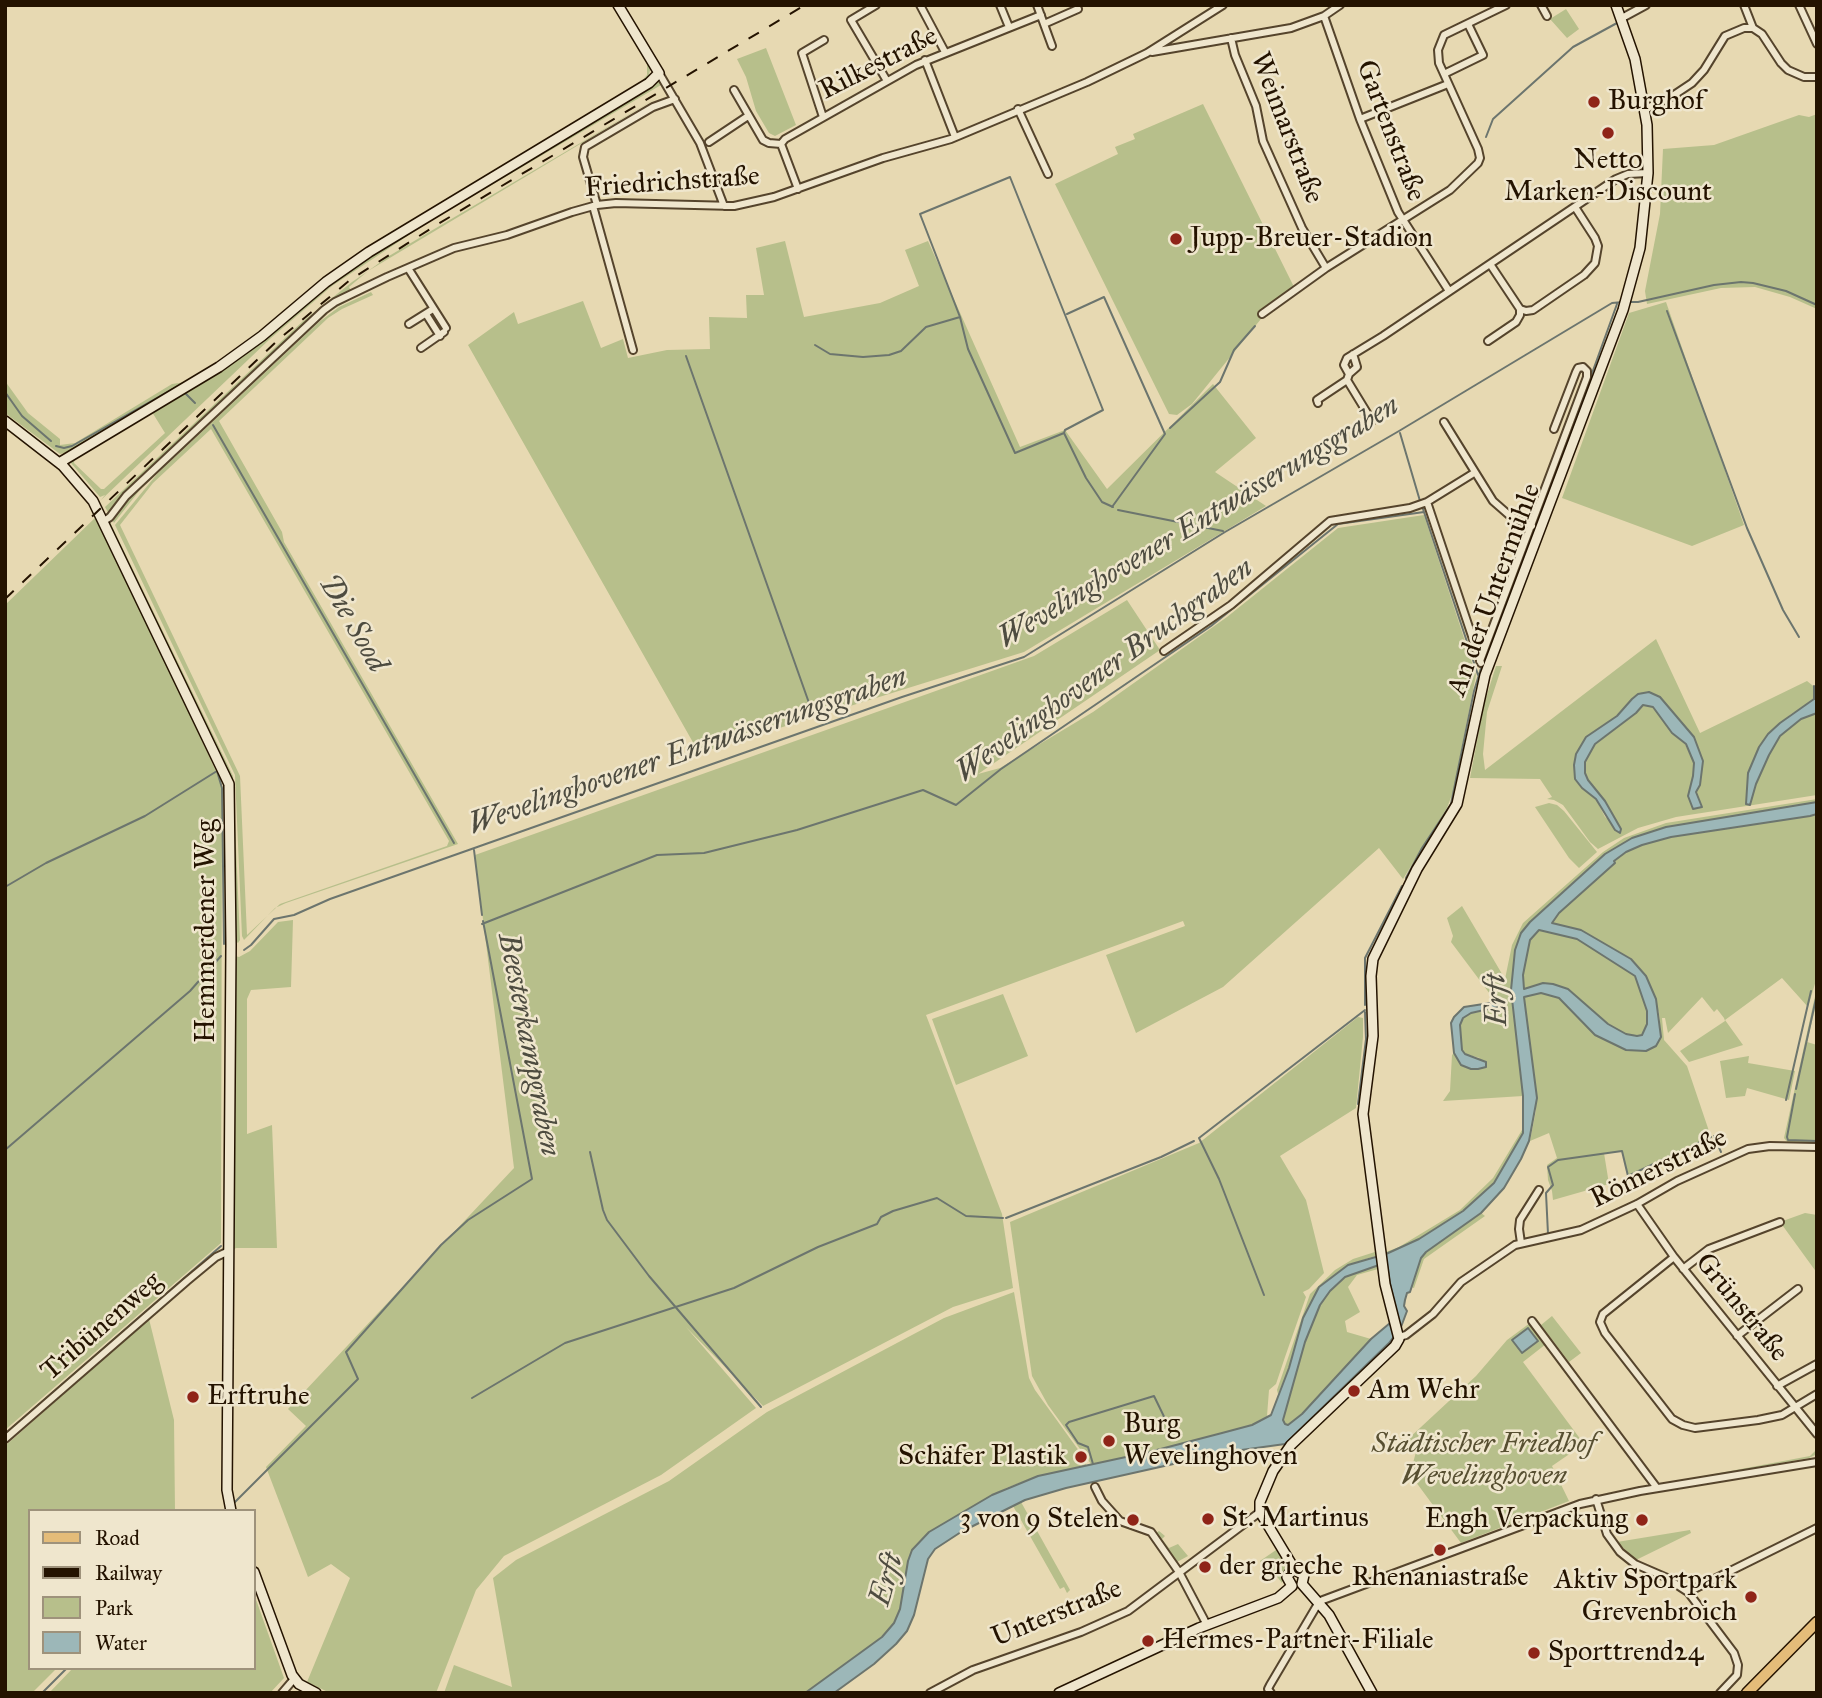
<!DOCTYPE html>
<meta charset="utf-8">
<style>
body{margin:0}
#map{position:relative;width:1822px;height:1698px;overflow:hidden;background:#e7d9b2;font-family:"IM FELL Great Primer",serif}
canvas{display:block}
.frame{position:absolute;inset:0;border:7px solid #241300;pointer-events:none}
.legend{position:absolute;left:28px;top:1509px;width:228px;height:161px;box-sizing:border-box;background:#efe6cd;border:2px solid #9e927b;margin:0;padding:9px 12px;list-style:none;font-size:21px;color:#241300}
.legend li{display:flex;align-items:center;gap:14px;height:35px}
.legend b{width:35px;border:2px solid #9e927b}
</style>
<div id="map">
<canvas width="1822" height="1698"></canvas>
<div class="frame"></div>
<ul class="legend">
<li><b style="height:9px;background:#e4bc79"></b>Road</li>
<li><b style="height:9px;background:#241300"></b>Railway</li>
<li><b style="height:19px;background:#b7bf8b"></b>Park</li>
<li><b style="height:19px;background:#9cb7b8"></b>Water</li>
</ul>
</div>
<script>
const g = document.querySelector('canvas').getContext('2d');
g.lineJoin = 'round';
function fillPath(path, color) { g.fillStyle = color; g.fill(path, 'evenodd'); }
const toPath = rows => new Path2D(rows.map(r => 'M' + r).join(''));
function stroke(path, color, width, dash) { g.strokeStyle = color; g.lineWidth = width; g.lineCap = dash ? 'butt' : 'round'; g.setLineDash(dash || []); g.stroke(path); }
function write(font, color, halo, rows, align = 'center') {
  g.font = font + ' "IM FELL Great Primer",serif'; g.lineWidth = 5; g.setLineDash([]); g.textBaseline = 'middle'; g.strokeStyle = halo; g.fillStyle = color; for (const [text, x, y, turn = 0] of rows) {
    g.save(); g.translate(x, y); g.rotate((+turn || 0) * Math.PI / 180); g.textAlign = isNaN(turn) ? turn : align; if (halo) g.strokeText(text, 0, 0); g.fillText(text, 0, 0); g.restore();
  }
}
fillPath(toPath([
 [612,5,615,5,651,67,648,78,362,253,254,339,192,380,69,452,60,454,5,413,5,381,28,413,60,439,60,445,75,443,172,384,186,382,206,371,253,338,345,263,640,83,647,75,647,64],
 [1566,9,1579,29,1567,38,1550,19],
 [766,48,796,125,775,136,769,133,756,111,746,77,737,59],
 [660,81,661,85,424,225,332,286,271,338,101,500,105,495,100,497,71,463,72,459,189,391,354,265],
 [152,412,165,433,104,489,101,489,74,463,75,457],
 [667,92,368,271,349,287,351,291,319,311,124,493,109,514,105,507,302,322,352,282,368,271,389,256,436,228],
 [1203,104,1297,293,1265,314,1192,404,1177,415,1169,414,1055,184,1118,154,1115,147,1135,139,1133,134],
 [1817,114,1817,309,1790,297,1755,287,1721,288,1647,304,1645,291,1660,214,1663,149,1714,145,1799,115,1809,117],
 [785,241,804,317,880,303,919,286,905,250,928,241,1020,447,1065,430,1107,489,1213,384,1256,438,1215,472,1266,506,1024,652,699,753,468,345,514,312,518,324,583,301,601,348,623,339,628,358,667,350,710,349,709,317,747,318,746,295,764,295,756,248],
 [369,289,325,314,146,482,114,523,112,519,126,500,331,307],
 [371,292,373,295,342,309,328,318,219,421,282,532,284,542,458,844,286,903,275,908,244,940,242,936,235,775,115,525,158,473,319,322,339,307],
 [211,429,449,841,447,846,280,904,247,935,240,776,120,525,153,483],
 [1666,302,1744,525,1692,546,1562,498,1629,313],
 [1424,515,1476,675,1453,792,1447,808,1403,879,1379,848,1223,987,1136,1033,1106,955,1185,926,1183,921,926,1015,1002,1214,1013,1288,953,1307,763,1406,686,1327,756,1408,661,1475,504,1556,476,1590,436,1693,330,1693,307,1682,350,1578,331,1564,308,1577,266,1467,306,1426,288,1409,514,1168,475,855,1034,656,1127,600,1160,650,978,774,1000,768,1093,712,1227,617,1338,528],
 [97,516,222,784,221,1243,5,1430,5,605],
 [110,522,233,776,240,940,238,943,233,939,232,792,109,525],
 [1656,639,1700,733,1807,681,1817,689,1817,699,1791,714,1768,734,1759,747,1748,773,1750,805,1756,784,1769,755,1780,736,1801,719,1817,713,1817,795,1676,817,1638,828,1598,849,1590,842,1563,805,1554,800,1547,799,1552,797,1540,779,1470,778,1484,704,1496,666,1502,666,1487,712,1483,754,1485,770],
 [1660,697,1694,737,1696,792,1688,796,1693,776,1694,763,1685,744,1672,733,1653,707,1643,705,1636,713,1595,744,1585,762,1585,773,1588,780,1605,801,1621,829,1605,817,1596,799,1582,788,1586,737,1617,716,1632,699],
 [1817,799,1817,802,1799,806,1666,827,1632,838,1605,854,1530,922,1521,933,1515,950,1511,990,1523,1096,1443,1101,1450,1091,1452,1055,1454,1053,1461,1065,1480,1058,1465,1054,1462,1050,1460,1024,1463,1018,1471,1013,1486,1011,1503,1001,1496,1002,1451,942,1453,936,1447,918,1462,906,1505,979,1512,945,1523,923,1603,852,1624,838,1666,823],
 [1549,803,1557,805,1564,811,1597,852,1579,868,1569,858,1535,807],
 [1817,814,1817,977,1808,1007,1782,978,1725,1020,1743,1045,1689,1062,1680,1051,1725,1021,1724,1018,1717,1009,1714,1012,1702,997,1668,1033,1665,1018,1662,1018,1664,1040,1687,1066,1711,1137,1628,1176,1622,1151,1604,1153,1609,1184,1553,1200,1552,1191,1548,1180,1547,1165,1557,1158,1549,1133,1530,1141,1536,1110,1524,997,1541,993,1559,998,1595,1035,1626,1050,1661,1037,1659,1013,1646,976,1632,959,1581,930,1551,923,1558,914,1614,863,1613,862,1625,852,1642,845,1671,837],
 [293,920,291,987,251,990,247,999,247,1134,272,1125,277,1248,236,1248,233,1250,235,956,239,957,250,951,278,922],
 [1539,930,1577,939,1635,976,1647,1011,1647,1024,1642,1035,1637,1036,1626,1034,1608,1024,1568,989,1524,990,1523,975,1529,940],
 [1817,987,1817,1001,1807,1042,1817,1045,1817,1144,1788,1143,1784,1138],
 [1003,994,1028,1056,956,1085,932,1019],
 [1358,1017,1363,1018,1363,1037,1356,1108,1280,1156,1306,1200,1324,1273,1309,1289,1303,1292,1306,1297,1285,1357,1276,1384,1269,1390,1267,1416,1252,1425,1222,1433,1149,1452,1091,1464,1048,1405,1032,1376,1010,1222,1199,1143],
 [1749,1056,1748,1063,1795,1071,1789,1100,1747,1088,1745,1096,1726,1098,1720,1061],
 [1522,1130,1523,1133,1494,1183,1474,1203,1419,1239,1386,1254,1386,1252,1399,1247,1460,1210,1493,1178],
 [1481,1213,1485,1216,1424,1259,1414,1288,1411,1287,1421,1258,1426,1252],
 [1805,1213,1817,1215,1817,1273,1780,1222],
 [1378,1251,1378,1255,1348,1265,1319,1287,1303,1318,1289,1368,1278,1394,1277,1390,1310,1294,1335,1270,1353,1259],
 [1379,1265,1378,1269,1357,1275,1348,1287,1360,1312,1345,1321,1347,1332,1371,1339,1302,1414,1289,1425,1285,1424,1283,1420,1305,1342,1320,1305,1330,1291,1345,1277],
 [1014,1292,1029,1378,1035,1390,1082,1455,1086,1465,1038,1476,1006,1488,929,1532,912,1550,908,1561,900,1609,894,1623,882,1637,821,1683,805,1693,444,1693,454,1665,512,1687,493,1578,516,1560,669,1481,767,1412,944,1318],
 [1552,1316,1581,1353,1569,1362,1541,1325],
 [149,1319,174,1420,175,1511,30,1511,30,1668,57,1668,32,1693,5,1693,5,1446],
 [1530,1323,1546,1344,1523,1362,1584,1444,1552,1466,1569,1501,1461,1543,1410,1474,1416,1452,1407,1440,1476,1376,1507,1340],
 [1817,1449,1815,1455,1809,1458,1661,1484,1810,1456],
 [1021,1502,1070,1590,1067,1593,1064,1587,1060,1589,1013,1506],
 [1690,1530,1691,1533,1636,1560,1617,1542],
 [1159,1531,1165,1536,1162,1539,1169,1548,1178,1544,1188,1556,1177,1562,1156,1533],
 [1276,1550,1286,1563,1282,1583,1267,1564,1264,1566,1260,1561],
 [254,1594,284,1678,270,1693,49,1693,73,1668,254,1668]
]), '#b7bf8b');
const water = toPath([
 [1649,692,1660,697,1694,737,1703,761,1700,785,1696,792,1702,807,1693,809,1688,796,1693,776,1694,763,1686,744,1672,733,1653,707,1643,705,1636,713,1595,744,1585,762,1585,773,1588,780,1605,801,1621,829,1620,833,1615,830,1596,799,1582,788,1575,779,1574,765,1576,754,1586,737,1617,716,1632,699,1638,694,1649,692],
 [1814,699,1817,699,1817,713,1801,719,1780,736,1769,755,1756,784,1750,805,1746,804,1748,773,1759,747,1768,734,1780,723,1814,699],
 [1817,802,1817,814,1810,816,1671,837,1642,845,1626,852,1614,861,1615,863,1559,913,1552,923,1581,930,1631,959,1646,976,1656,999,1661,1037,1656,1046,1646,1051,1626,1050,1595,1035,1559,998,1541,993,1524,997,1537,1098,1529,1141,1521,1159,1504,1188,1481,1213,1426,1252,1421,1258,1410,1292,1407,1293,1405,1300,1404,1306,1407,1311,1401,1327,1389,1343,1285,1444,1227,1452,1066,1488,1025,1500,961,1532,935,1549,928,1559,914,1615,907,1631,896,1644,874,1664,834,1693,805,1693,882,1637,894,1623,900,1609,908,1561,912,1550,929,1532,992,1495,1038,1476,1149,1452,1222,1433,1252,1425,1271,1415,1289,1368,1303,1318,1319,1287,1348,1265,1386,1254,1419,1239,1463,1211,1494,1183,1523,1133,1523,1096,1511,990,1515,950,1521,933,1530,922,1605,854,1632,838,1666,827,1817,802],
 [1539,930,1577,939,1635,976,1647,1011,1647,1024,1642,1035,1637,1036,1626,1034,1608,1024,1568,989,1553,984,1543,983,1524,989,1523,975,1530,940,1539,930],
 [1379,1265,1387,1265,1392,1297,1390,1323,1371,1339,1302,1414,1288,1425,1285,1424,1283,1420,1305,1342,1320,1305,1330,1291,1345,1277,1379,1265],
 [1503,1001,1504,1003,1502,1006,1471,1013,1463,1018,1460,1025,1462,1050,1465,1054,1486,1062,1486,1067,1478,1069,1471,1069,1461,1065,1454,1053,1451,1023,1454,1017,1464,1007,1503,1001],
 [1528,1328,1538,1341,1522,1353,1512,1340,1528,1328]
]);
fillPath(water, '#9cb7b8');
stroke(water, '#6c756e', 2);
stroke(toPath([
 [1648,7,1652,5],
 [1486,137,1493,119,1573,47,1617,23],
 [1629,302,1638,302,1714,285,1741,282,1753,283,1786,291,1817,305],
 [1667,311,1747,528,1783,610,1799,637],
 [1067,314,1104,297,1165,434,1112,507],
 [960,317,920,214,1010,177,1103,410,1065,430,1064,433],
 [815,345,830,354,863,357,889,355,901,351,926,327,960,317,968,349,1015,453,1064,433,1086,478,1102,502,1113,507],
 [686,356,814,717],
 [5,392,22,416,51,441],
 [185,393,195,403],
 [1577,415,1617,304],
 [213,425,454,843],
 [1170,428,1220,382,1234,350,1255,326],
 [1400,433,1420,501],
 [56,446,64,448,72,446,178,386],
 [1422,506,1478,675],
 [1118,510,1223,531],
 [1535,525,1574,422],
 [1484,660,1533,530],
 [1814,686,1814,699],
 [474,850,482,915],
 [1406,878,1422,848,1451,804,1474,691,1482,665],
 [5,887,46,863,145,816,217,771,222,788,224,944],
 [482,924,657,855,704,853,797,830,923,790,956,805,1001,769,1211,626,1338,524,1424,512],
 [244,950,251,945,274,919,294,915,330,899,902,697,1024,657,1225,532,1399,431,1612,303,1623,302],
 [1365,1005,1365,958,1402,886],
 [1796,1089,1817,994],
 [1795,1094,1787,1137,1788,1140,1817,1141],
 [1786,1100,1811,991],
 [1358,1104,1366,1039,1365,1012],
 [1714,1136,1721,1152],
 [5,1150,190,991,221,956],
 [590,1152,603,1210,607,1220,649,1276,761,1407],
 [1006,1218,1161,1157,1194,1141],
 [1548,1234,1546,1193,1553,1185,1548,1167,1558,1160,1622,1151,1628,1176,1711,1137],
 [1264,1295,1219,1179,1199,1138,1365,1010],
 [472,1398,565,1343,734,1288,818,1247,877,1224,881,1217,893,1211,937,1198,966,1216,1003,1218],
 [5,1434,221,1246],
 [1093,1464,1088,1447,1078,1443,1066,1425,1069,1422,1154,1396,1172,1433],
 [235,1502,358,1379,346,1352,441,1245,468,1220,532,1179,483,921],
 [42,1693,67,1668]
]), '#6c756e', 2);
const street = toPath([
 [876,5,851,20,887,81],
 [920,5,945,52],
 [1000,5,1009,27],
 [1037,5,1052,46],
 [1541,5,1547,16],
 [1744,5,1753,28],
 [1799,5,1817,44],
 [1324,16,1360,119,1398,212,1449,291],
 [1622,18,1646,5],
 [1044,24,1078,9],
 [1231,38,1235,55,1256,106,1263,141,1302,228,1326,268],
 [1152,52,1291,28,1324,16,1340,5],
 [925,60,955,137],
 [659,73,700,143,724,206],
 [1444,74,1483,55,1468,24],
 [734,90,763,140,769,143,781,144,798,189],
 [1018,109,1048,174],
 [1645,109,1671,97,1692,83,1704,70,1725,36,1744,28,1753,28,1762,34,1781,63,1788,70,1804,77,1817,77],
 [823,117,802,53,824,40],
 [1360,119,1448,84],
 [709,142,748,116],
 [781,144,785,139,916,65,1041,15],
 [597,205,583,157,585,147,653,107,675,99],
 [593,206,633,350],
 [1490,264,1520,309,1526,311,1533,310,1584,275,1595,263,1598,246,1595,238,1575,207],
 [408,268,446,328],
 [426,314,440,336],
 [1262,314,1326,268,1450,190,1478,163,1480,158,1478,149,1439,63,1438,50,1444,35,1506,5],
 [409,324,433,309],
 [1488,341,1516,322,1520,315,1520,309],
 [421,348,444,332],
 [1349,374,1357,367,1353,354],
 [1318,403,1317,400,1347,380],
 [1372,421,1347,380,1349,374,1344,365,1347,358,1383,336,1616,179,1628,174,1648,173],
 [1444,422,1493,501,1509,515,1532,526],
 [1427,502,1481,663],
 [104,521,110,517,126,496,324,310,335,302,387,277,454,248,507,235,572,212,597,205,616,203,734,206,774,197,883,158,951,139,1087,82,1147,53,1223,5],
 [1164,651,1231,605,1330,521,1410,508,1427,502,1474,473],
 [1480,661,1587,377,1587,371,1583,367,1578,368,1576,372,1554,429],
 [1637,1204,1674,1257,1817,1434],
 [1521,1243,1519,1229,1520,1220,1539,1190],
 [1674,1257,1603,1314,1600,1322,1605,1333,1672,1419,1683,1425,1695,1428,1758,1420,1782,1415,1817,1394],
 [1683,1269,1709,1249,1780,1222],
 [1532,1321,1657,1488],
 [1737,1336,1798,1289],
 [1399,1337,1406,1335,1433,1314,1461,1282,1515,1245,1581,1230,1637,1204,1677,1181,1748,1149,1770,1146,1817,1147],
 [1777,1386,1817,1364],
 [5,1439,187,1281,216,1257,229,1251],
 [1095,1487,1102,1501,1120,1521,1151,1532,1179,1572,1207,1625],
 [1596,1499,1607,1534,1620,1552,1635,1564,1665,1577,1688,1592,1734,1653,1738,1665,1737,1675,1720,1693],
 [1688,1592,1817,1528],
 [282,1693,294,1679],
 [930,1693,973,1670,1081,1632,1128,1611,1260,1512],
 [1271,1693,1268,1689,1270,1685,1319,1602,1323,1600,1580,1504,1640,1491,1817,1462]
]);
const secondary = toPath([
 [5,421,63,466,93,501,229,784,231,945,227,1490,231,1511],
 [59,463,219,367,262,336,326,282,369,252,649,83,659,73,618,5],
 [1295,1570,1260,1512,1260,1502,1273,1471,1291,1445,1395,1346,1399,1339,1385,1284,1363,1114,1373,1036,1371,976,1373,959,1417,869,1457,804,1485,675,1623,310,1640,248,1648,173,1647,125,1635,59,1616,5],
 [1295,1570,1304,1575,1302,1584],
 [254,1572,292,1675,299,1684,316,1693],
 [1302,1584,1329,1615,1372,1693],
 [1292,1586,1287,1577,1290,1572,1295,1570],
 [1059,1693,1199,1628,1278,1598,1292,1586]
]);
const primary = toPath([
 [1747,1693,1817,1622]
]);
stroke(street, '#55442c', 10);
stroke(secondary, '#241300', 12);
stroke(primary, '#241300', 13);
stroke(street, '#efe6cd', 6);
stroke(secondary, '#efe6cd', 9);
stroke(primary, '#e4bc79', 10);
stroke(toPath([
 [5,599,278,340,350,280,438,224,805,5]
]), '#241300', 2, [12, 12]);
for (const [x, y, r, color] of [
 [1594,102,7,"#8f2418"],
 [1608,133,7,"#8f2418"],
 [1176,239,7,"#8f2418"],
 [1354,1391,7,"#8f2418"],
 [193,1397,7,"#8f2418"],
 [1109,1441,7,"#8f2418"],
 [1081,1457,7,"#8f2418"],
 [1208,1519,7,"#8f2418"],
 [1133,1520,7,"#8f2418"],
 [1642,1520,7,"#8f2418"],
 [1440,1550,7,"#8f2418"],
 [1205,1567,7,"#8f2418"],
 [1751,1597,7,"#8f2418"],
 [1148,1641,7,"#8f2418"],
 [1534,1653,7,"#8f2418"]
]) { const dot = new Path2D(); dot.arc(x, y, r, 0, 2 * Math.PI); g.fillStyle = color; g.fill(dot); stroke(dot, '#efe6cd', 2.5); }
write('28px', '#241300', '#efe6cd', [
 ["Rilkestraße",879,64,-27],
 ["Weimarstraße",1286,128,69],
 ["Gartenstraße",1390,131,69],
 ["Friedrichstraße",672,183,-4],
 ["An der Untermühle",1495,590,-70],
 ["Hemmerdener Weg",207,931,-90],
 ["Römerstraße",1659,1169,-26],
 ["Grünstraße",1741,1308,51],
 ["Tribünenweg",102,1327,-41],
 ["Unterstraße",1057,1614,-22]
]);
write('28px', '#241300', '#efe6cd', [
 ["Burghof",1608,102],
 ["Netto",1608,161,"center"],
 ["Marken-Discount",1608,193,"center"],
 ["Jupp-Breuer-Stadion",1190,239],
 ["Am Wehr",1368,1391],
 ["Erftruhe",207,1397],
 ["Burg",1123,1425],
 ["Wevelinghoven",1123,1457],
 ["Schäfer Plastik",1067,1457,"right"],
 ["St. Martinus",1222,1519],
 ["3 von 9 Stelen",1119,1520,"right"],
 ["Engh Verpackung",1628,1520,"right"],
 ["der grieche",1219,1567],
 ["Rhenaniastraße",1440,1578,"center"],
 ["Aktiv Sportpark",1737,1581,"right"],
 ["Grevenbroich",1737,1613,"right"],
 ["Hermes-Partner-Filiale",1162,1641],
 ["Sporttrend24",1548,1653]
], 'left');
write('italic 28px', '#574f31', '#efe6cd', [
 ["Städtischer Friedhof",1484,1445],
 ["Wevelinghoven",1484,1477]
]);
write('italic 30px', '#4e4c40', '#efe6cd', [
 ["Wevelinghovener Entwässerungsgraben",1199,523,-31],
 ["Die Sood",352,624,60],
 ["Wevelinghovener Bruchgraben",1105,671,-36],
 ["Wevelinghovener Entwässerungsgraben",688,752,-19],
 ["Erft",1498,1000,-92],
 ["Beesterkampgraben",528,1045,79],
 ["Erft",888,1580,-74]
]);
</script>
